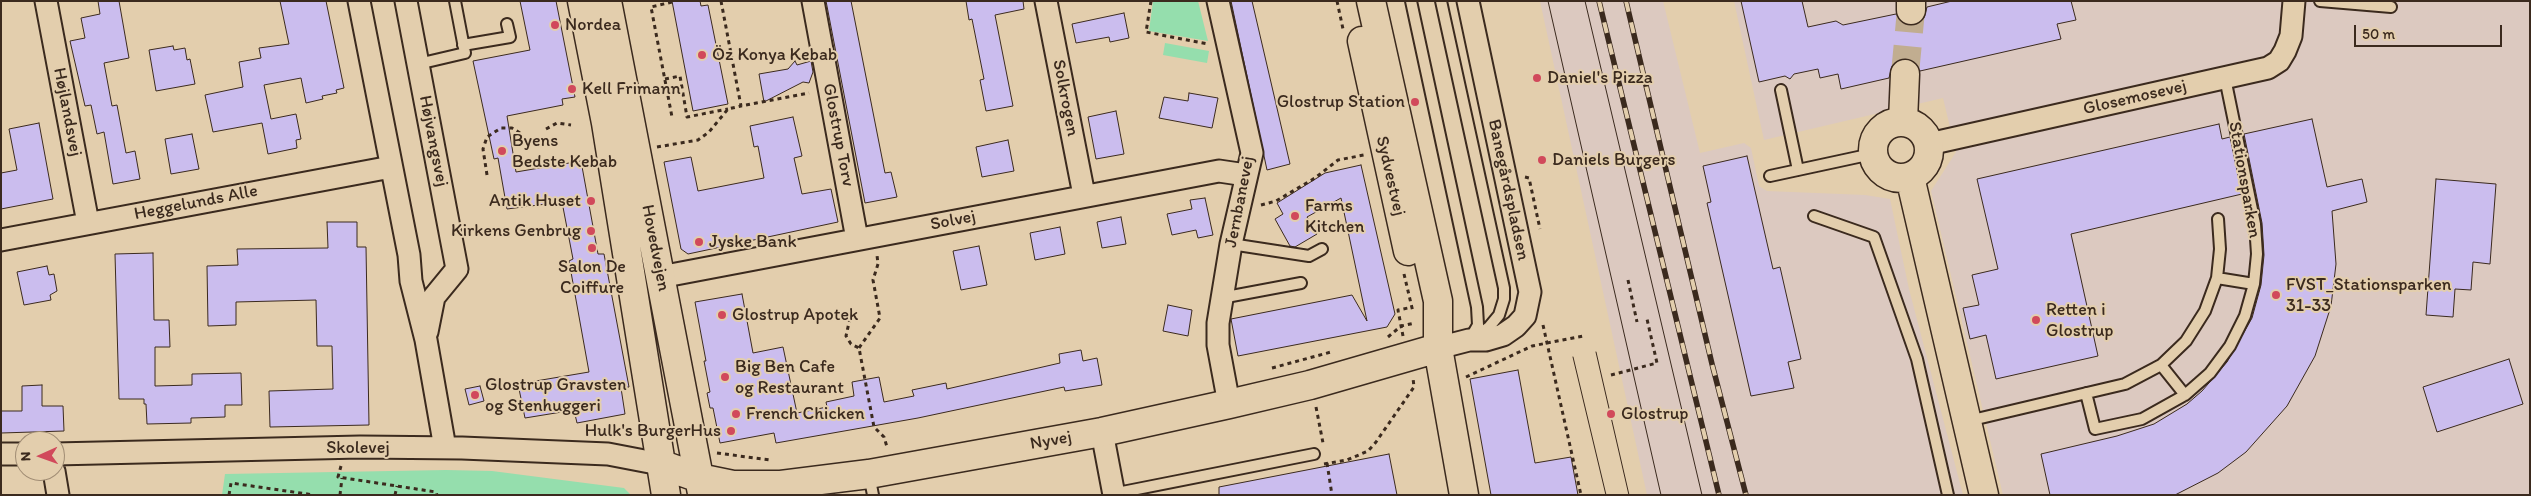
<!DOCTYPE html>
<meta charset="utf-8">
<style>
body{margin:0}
#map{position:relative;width:2531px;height:496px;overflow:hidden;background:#e3cead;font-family:Itim,sans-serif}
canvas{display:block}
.frame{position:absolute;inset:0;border:2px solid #3b2a1e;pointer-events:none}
.north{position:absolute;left:15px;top:431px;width:50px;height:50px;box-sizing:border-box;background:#e3cead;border:1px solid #a08c74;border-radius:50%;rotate:268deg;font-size:14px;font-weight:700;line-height:20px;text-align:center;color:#3b2a1e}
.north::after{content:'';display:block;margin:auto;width:18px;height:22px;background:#d1495b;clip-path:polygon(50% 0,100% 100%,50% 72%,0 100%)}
.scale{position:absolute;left:2354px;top:25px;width:148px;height:22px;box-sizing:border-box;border:2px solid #3b2a1e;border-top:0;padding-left:6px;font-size:15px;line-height:18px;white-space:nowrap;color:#3b2a1e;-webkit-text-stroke:4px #e3cead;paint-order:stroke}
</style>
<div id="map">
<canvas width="2531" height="496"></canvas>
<div class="frame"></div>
<div class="north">N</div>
<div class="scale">50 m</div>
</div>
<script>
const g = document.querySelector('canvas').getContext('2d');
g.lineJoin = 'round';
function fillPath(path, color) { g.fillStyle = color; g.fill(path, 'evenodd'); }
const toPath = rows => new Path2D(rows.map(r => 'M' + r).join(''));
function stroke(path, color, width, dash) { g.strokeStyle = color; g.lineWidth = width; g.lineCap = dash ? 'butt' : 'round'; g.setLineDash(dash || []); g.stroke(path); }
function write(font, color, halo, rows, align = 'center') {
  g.font = font + ' Itim,sans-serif'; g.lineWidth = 4; g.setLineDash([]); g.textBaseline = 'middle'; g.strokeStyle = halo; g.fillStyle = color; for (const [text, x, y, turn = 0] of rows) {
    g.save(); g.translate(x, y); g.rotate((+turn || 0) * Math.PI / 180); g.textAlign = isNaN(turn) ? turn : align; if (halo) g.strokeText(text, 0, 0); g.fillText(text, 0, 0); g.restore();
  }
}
fillPath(toPath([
 [1540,1,1663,1,1700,153,1744,143,1751,148,1759,186,1767,191,1865,195,1890,199,1909,289,1963,495,1647,495],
 [1734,1,2530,1,2530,495,2003,495,1931,191,1956,152,1943,98,1764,140]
]), '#dcc9c0');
fillPath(toPath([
 [1153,1,1198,1,1208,41,1149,31],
 [1165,43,1209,51,1207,63,1163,55],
 [446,470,492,471,624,488,631,495,222,495,225,474]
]), '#95dead');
const building = toPath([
 [98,1,119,1,129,58,104,63,112,106,117,105,126,153,135,151,140,179,113,184,104,132,97,134,91,105,85,106,70,41,85,38,81,18,100,14,98,1],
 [280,1,326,1,344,88,336,90,337,93,322,96,323,99,306,103,301,78,264,85,271,119,296,114,301,139,296,140,297,148,268,154,262,123,213,132,205,95,243,87,239,62,261,58,259,48,289,44,280,1],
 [520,1,556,1,575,97,562,99,563,105,507,116,516,172,581,161,598,254,604,254,629,387,621,388,625,414,577,423,574,410,525,418,518,384,589,372,569,261,573,259,562,202,507,209,498,158,494,159,473,61,530,50,520,1],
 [672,1,700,1,701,6,708,5,728,104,693,111,672,1],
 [826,1,851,1,885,173,891,172,897,197,865,203,826,1],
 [966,1,1023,1,1024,9,995,15,1013,106,986,111,980,80,984,79,972,19,969,20,966,1],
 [1231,1,1252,1,1290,164,1267,170,1231,1],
 [1741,1,1802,1,1808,27,1836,21,1843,25,1896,14,1903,23,1911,26,1918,24,1924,18,1927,7,1952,1,2071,1,2076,20,2057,24,2061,39,1920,71,1913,61,1906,58,1898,60,1892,66,1889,78,1841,89,1838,74,1820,78,1818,69,1794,74,1790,79,1785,76,1759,82,1741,1],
 [1124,13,1129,38,1110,42,1109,37,1076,43,1072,24,1124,13],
 [173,46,174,50,185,48,187,60,190,59,195,84,156,91,149,50,173,46],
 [795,61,797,65,811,61,813,72,809,83,803,82,764,102,759,74,788,69,795,61],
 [1189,93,1218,98,1212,128,1159,118,1164,97,1188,101,1189,93],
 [1116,111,1124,154,1096,159,1088,117,1116,111],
 [793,117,802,156,794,158,802,194,831,189,838,222,688,254,681,249,664,162,691,157,698,191,764,178,758,146,754,147,750,126,793,117],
 [2312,119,2327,187,2362,179,2367,202,2332,211,2336,264,2331,306,2315,356,2287,406,2246,452,2218,473,2175,495,2050,495,2041,454,2117,436,2154,424,2187,404,2202,391,2227,362,2252,318,2261,285,2264,255,2262,223,2244,134,2312,119],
 [39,123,53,199,1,209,1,173,17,170,9,129,39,123],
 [2219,124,2222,139,2230,137,2242,194,2071,234,2098,356,1996,379,1986,335,1970,339,1963,308,1979,305,1972,275,1998,269,1977,179,2219,124],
 [192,134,199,169,171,174,165,139,192,134],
 [1008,140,1014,171,982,177,976,147,1008,140],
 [1747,156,1773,269,1780,267,1801,359,1788,362,1794,388,1751,396,1707,203,1711,202,1703,166,1747,156],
 [1361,165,1395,314,1387,327,1238,356,1231,319,1352,295,1367,321,1341,198,1307,217,1317,234,1295,247,1290,246,1275,219,1283,214,1277,203,1325,173,1361,165],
 [2436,179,2496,184,2490,264,2473,262,2471,290,2455,289,2453,317,2426,315,2436,179],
 [1205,198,1213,235,1198,238,1196,230,1172,235,1167,214,1192,209,1190,200,1205,198],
 [1121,217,1126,244,1102,248,1097,222,1121,217],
 [327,222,357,222,357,247,366,247,369,425,270,427,269,391,333,389,332,346,317,346,316,300,236,302,236,325,208,326,207,266,238,265,237,249,328,248,327,222],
 [1060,227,1065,254,1035,260,1030,233,1060,227],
 [979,246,987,285,961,290,953,251,979,246],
 [153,253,154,320,169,320,170,347,155,347,155,386,192,385,192,374,241,373,242,405,225,405,225,417,191,418,191,423,147,424,146,404,144,404,144,399,119,399,115,254,153,253],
 [47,266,49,275,54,274,57,291,50,295,51,300,24,305,17,272,47,266],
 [742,294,753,353,783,347,797,413,827,407,826,402,854,396,852,382,879,377,884,402,914,396,912,390,946,383,947,389,1060,363,1059,354,1081,350,1083,361,1097,358,1102,385,1065,391,1064,387,918,418,776,443,774,433,720,443,713,408,710,408,707,393,710,392,704,361,706,361,695,302,742,294],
 [1168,305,1192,310,1188,336,1163,331,1168,305],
 [2509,359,2523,404,2437,432,2423,387,2509,359],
 [1518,370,1535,463,1571,457,1578,495,1491,495,1470,379,1518,370],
 [42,385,42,406,63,406,64,431,1,433,1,411,22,411,22,386,42,385],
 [480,386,484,401,469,405,465,389,480,386],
 [1389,454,1397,495,1219,495,1219,487,1389,454]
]);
fillPath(building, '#cbbdee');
stroke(building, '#3b2a1e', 1);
stroke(toPath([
 [1905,74,1911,10]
]), '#c1ad90', 28, [28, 14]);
const lane = toPath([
 [1411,1,1477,307,1478,325,1470,339],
 [1441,1,1504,288,1504,299,1499,315,1489,327,1477,336],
 [2320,1,2391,7],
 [463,45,510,37,507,24],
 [418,64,465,53,455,1],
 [1781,90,1798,170],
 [1770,176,1872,154],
 [1814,216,1874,237,1917,359,1948,495],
 [1231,244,1309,256,1322,249],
 [2217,278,2254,284],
 [1221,298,1301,283],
 [2161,365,2185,395],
 [2086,393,2095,429,2142,419,2185,395,2210,373,2230,346,2245,316,2254,284,2257,254,2255,224,2225,78],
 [1968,421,2125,384,2161,365,2186,341,2205,311,2217,278,2220,249,2218,219],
 [869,475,873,495],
 [1112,494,1314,454]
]);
const street = toPath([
 [46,1,88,223],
 [359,1,409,255,411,281,426,340,445,448],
 [406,1,457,269,434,297,427,332],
 [813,1,857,239],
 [1046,1,1084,195],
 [1218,1,1252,153,1231,244,1218,323,1218,345,1229,404],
 [1929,144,2268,68,2279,61,2285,51,2291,36,2294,1],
 [1,240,391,167],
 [660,277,1219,171,1246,175],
 [1438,348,1469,340,1486,340,1503,335,1516,326,1525,316,1530,292,1468,1],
 [1102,432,1114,495],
 [1,454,25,454],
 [55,454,360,447,462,448,608,454,660,464],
 [54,471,58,495]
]);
const secondary = toPath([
 [582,1,606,123,666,495],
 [607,1,702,493],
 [1371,1,1438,301,1438,348,1464,495],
 [1911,10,1911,1],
 [1362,41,1408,251],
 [1903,121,1905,74],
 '1873 150a28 28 0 1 1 56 0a28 28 0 1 1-56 0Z',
 [1910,177,1984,495],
 [660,464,699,478,733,485,781,485,869,474,1102,432,1229,404,1310,385,1438,348]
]);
stroke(lane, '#3b2a1e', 14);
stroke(street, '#3b2a1e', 25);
stroke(secondary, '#3b2a1e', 31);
stroke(toPath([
 [721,1,741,106,809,93],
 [1151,1,1146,32,1208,44],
 [1337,1,1343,29],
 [672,2,651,7,672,117],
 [665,79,680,76,687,117,728,109],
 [546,129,557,123,571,125],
 [657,147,698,140,709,132,728,109,741,106],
 [487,175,483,149,487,137,501,128,512,128,520,133],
 [1525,177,1529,178,1540,229],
 [1261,205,1276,201,1315,178,1338,160,1364,155],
 [1404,274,1413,312],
 [1628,280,1637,322],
 [850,318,846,336,851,344,859,348,874,427,884,437,887,447],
 [1543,325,1581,495],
 [1403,336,1398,310,1413,307],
 [1388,337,1401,326,1415,323],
 [859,348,880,318,873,280,878,264,877,255],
 [1272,368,1331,352],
 [1611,375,1657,363,1647,319],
 [1466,377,1532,346,1583,336],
 [1316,407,1323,443],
 [717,453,770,460],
 [1327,463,1332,495],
 [1324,464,1347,460,1368,451,1376,442,1414,387,1413,378],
 [341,466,338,477,436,492,437,495],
 [229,495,231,483,314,495],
 [340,495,342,478],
 [395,495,397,486]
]), '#3b2a1e', 3, [4, 4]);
stroke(lane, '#e3cead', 10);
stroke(street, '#e3cead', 21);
stroke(secondary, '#e3cead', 28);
stroke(toPath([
 [1548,1,1661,495],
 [1585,1,1702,495],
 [1596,352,1629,495],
 [1573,357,1606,495]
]), '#3b2a1e', 1);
const rail = toPath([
 [1599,1,1719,495],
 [1626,1,1712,364,1746,495]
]);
stroke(rail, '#3b2a1e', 5.5);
stroke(rail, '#e3cead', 4, [11]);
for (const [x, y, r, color] of [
 [555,25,5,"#d1495b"],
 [702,55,5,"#d1495b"],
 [1537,78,5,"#d1495b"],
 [572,89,5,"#d1495b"],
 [1415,102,5,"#d1495b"],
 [502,151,5,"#d1495b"],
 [1542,160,5,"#d1495b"],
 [591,201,5,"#d1495b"],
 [1295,216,5,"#d1495b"],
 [591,231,5,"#d1495b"],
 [699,242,5,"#d1495b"],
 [592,248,5,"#d1495b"],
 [2276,295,5,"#d1495b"],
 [722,315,5,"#d1495b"],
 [2036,320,5,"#d1495b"],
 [725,377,5,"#d1495b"],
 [475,395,5,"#d1495b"],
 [736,414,5,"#d1495b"],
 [1611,414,5,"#d1495b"],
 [731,431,5,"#d1495b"]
]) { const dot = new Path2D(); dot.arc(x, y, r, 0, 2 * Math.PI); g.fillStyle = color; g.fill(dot); stroke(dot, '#e3cead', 2); }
write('18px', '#3b2a1e', '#e3cead', [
 ["Nordea",565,25],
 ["Öz Konya Kebab",712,55],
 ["Daniel's Pizza",1547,78],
 ["Kell Frimann",582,89],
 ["Glostrup Station",1405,102,"right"],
 ["Byens",512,141],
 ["Bedste Kebab",512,162],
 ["Daniels Burgers",1552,160],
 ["Antik Huset",581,201,"right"],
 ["Farms",1305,206],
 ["Kitchen",1305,227],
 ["Kirkens Genbrug",581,231,"right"],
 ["Jyske Bank",709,242],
 ["Salon De",592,267,"center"],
 ["Coiffure",592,288,"center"],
 ["FVST_Stationsparken",2286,285],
 ["31-33",2286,306],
 ["Retten i",2046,310],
 ["Glostrup",2046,331],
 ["Glostrup Apotek",732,315],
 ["Big Ben Cafe",735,367],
 ["og Restaurant",735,388],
 ["Glostrup Gravsten",485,385],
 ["og Stenhuggeri",485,406],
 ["French Chicken",746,414],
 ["Glostrup",1621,414],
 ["Hulk's BurgerHus",721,431,"right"]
], 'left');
write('18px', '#3b2a1e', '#e3cead', [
 ["Solkrogen",1065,98,79],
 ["Glosemosevej",2135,98,-13],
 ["Højlandsvej",67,112,79],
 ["Glostrup Torv",838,135,79],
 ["Højvangsvej",433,141,79],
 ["Sydvestvej",1390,176,77],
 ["Stationsparken",2244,180,80],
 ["Banegårdspladsen",1508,190,78],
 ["Jernbanevej",1240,202,-79],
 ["Heggelunds Alle",196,203,-11],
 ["Solvej",953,221,-11],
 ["Hovedvejen",655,248,79],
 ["Nyvej",1051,441,-10],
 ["Skolevej",358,448]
]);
</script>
